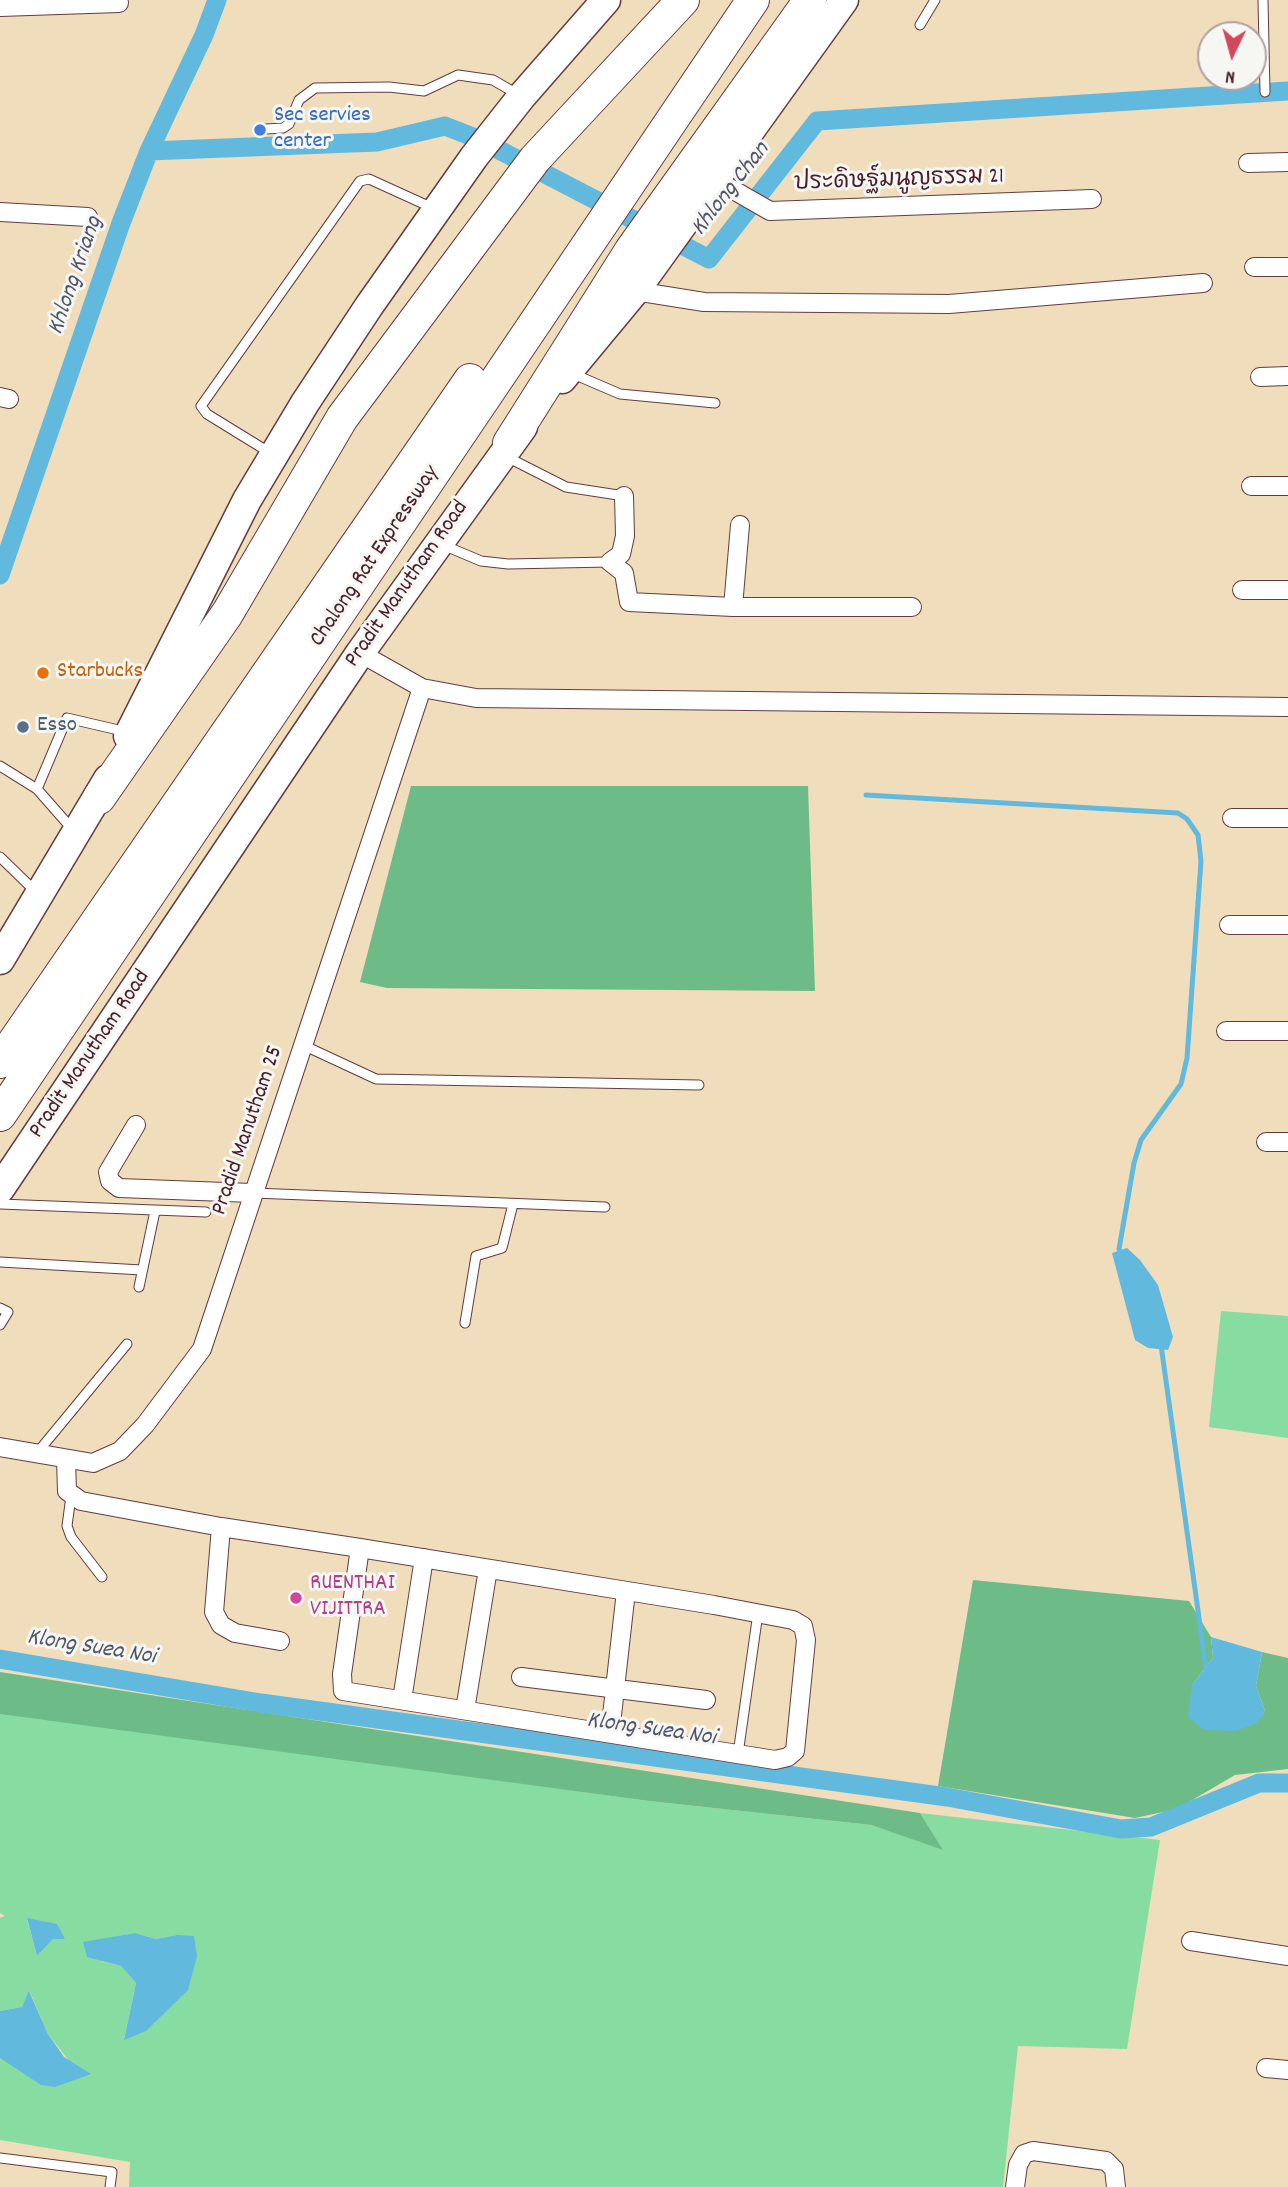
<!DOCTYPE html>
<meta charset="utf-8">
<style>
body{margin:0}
#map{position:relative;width:1288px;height:2187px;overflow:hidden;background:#efddbc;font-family:Dekko,sans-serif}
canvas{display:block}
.north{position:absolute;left:1197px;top:21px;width:70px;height:70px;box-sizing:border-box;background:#f6f6f2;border:2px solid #b1a0a2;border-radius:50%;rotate:185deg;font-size:19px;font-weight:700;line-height:28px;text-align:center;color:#4a1f2b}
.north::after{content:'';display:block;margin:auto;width:24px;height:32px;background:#d1495b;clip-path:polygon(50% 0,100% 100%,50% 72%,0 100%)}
</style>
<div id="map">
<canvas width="1288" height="2187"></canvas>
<div class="north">N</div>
</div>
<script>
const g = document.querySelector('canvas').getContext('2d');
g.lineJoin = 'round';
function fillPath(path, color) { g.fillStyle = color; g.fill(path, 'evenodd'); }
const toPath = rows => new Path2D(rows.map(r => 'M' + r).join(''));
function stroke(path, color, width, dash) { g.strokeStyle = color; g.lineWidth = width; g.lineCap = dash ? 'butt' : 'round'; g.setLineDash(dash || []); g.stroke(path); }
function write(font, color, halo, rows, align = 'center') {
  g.font = font + ' Dekko,"Playpen Sans Thai",sans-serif'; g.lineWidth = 6; g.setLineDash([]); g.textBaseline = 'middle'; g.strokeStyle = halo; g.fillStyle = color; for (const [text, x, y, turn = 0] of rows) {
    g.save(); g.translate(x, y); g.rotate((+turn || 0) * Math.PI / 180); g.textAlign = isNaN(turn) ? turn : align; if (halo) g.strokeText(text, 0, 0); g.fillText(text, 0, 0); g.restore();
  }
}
fillPath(toPath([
 [1221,1311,1288,1316,1288,1438,1209,1427],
 [5,1713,649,1801,871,1825,942,1849,920,1813,1160,1840,1127,2049,1018,2046,1003,2187,129,2187,130,2162,0,2140,0,2058,73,2066,48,2034,30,1992,22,2007,0,2011,0,1918,5,1916,0,1913,0,1714],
 [27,1919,65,1938,53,1939,37,1956],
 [135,1933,156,1939,177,1935,124,2039,136,1983,121,1966,101,1961,83,1943]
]), '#87dda1');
fillPath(toPath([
 [411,786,808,786,815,991,387,988,360,982],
 [973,1580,1189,1601,1211,1637,1213,1658,1192,1685,1265,1711,1256,1686,1262,1652,1288,1658,1288,1769,1235,1775,1177,1809,1135,1818,938,1786],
 [0,1672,920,1813,943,1850,871,1825,649,1801,0,1714]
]), '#6dbc87');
fillPath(toPath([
 [1127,1248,1140,1260,1158,1285,1173,1337,1168,1350,1148,1348,1135,1340,1112,1253],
 [1211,1637,1262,1652,1256,1686,1265,1711,1257,1723,1236,1731,1204,1730,1188,1717,1192,1685,1213,1658],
 [27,1918,57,1924,65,1939,53,1939,37,1956],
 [135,1933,156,1939,177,1935,194,1936,197,1956,188,1990,146,2031,124,2040,136,1983,121,1966,87,1957,83,1942],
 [29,1991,48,2034,64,2057,91,2074,55,2087,41,2085,0,2058,0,2011,22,2007]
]), '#61b9de');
stroke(toPath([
 [866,795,1178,813,1187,819,1198,835,1201,861,1187,1058,1181,1084,1141,1140,1134,1163,1119,1249,1122,1256],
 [1161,1345,1206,1668]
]), '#61b9de', 5);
stroke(toPath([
 [149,151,377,142,445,126,478,139,709,259,817,121,1288,91],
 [0,575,121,223,149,151,204,35,217,0],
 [0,1659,261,1703,947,1797,1121,1829,1151,1827,1259,1783,1288,1783]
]), '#61b9de', 19);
const service = toPath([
 [1263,0,1265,92],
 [920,25,935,0],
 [266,129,283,128,289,124,299,100,315,88,389,87,424,91,458,75,493,80,517,94],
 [571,373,620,394,715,403],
 [272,454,207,414,201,406,206,399,360,181,369,179,435,209],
 [505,456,566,487,618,495],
 [443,545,481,561,508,564,610,562],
 [0,766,37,789,73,830],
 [37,789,67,718,127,732],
 [0,857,36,892],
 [305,1046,376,1079,699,1085],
 [254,1193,605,1207],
 [0,1204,206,1212],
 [0,1262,142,1270],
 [139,1287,155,1211],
 [0,1308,8,1312,0,1325],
 [465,1323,476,1256,502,1248,513,1204],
 [37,1453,127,1344],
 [71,1496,67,1526,71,1537,102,1577],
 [738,1754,758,1613],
 [0,2158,112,2172,110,2187]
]);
const minor = toPath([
 [0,7,119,3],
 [1248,163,1288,162],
 [716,180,770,211,1092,199],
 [0,212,88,217],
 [1254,267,1288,267],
 [635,291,704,302,949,304,1203,283],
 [1260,377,1288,376],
 [0,397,9,399],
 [1251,486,1288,486],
 [624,496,625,536,621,554,610,562,624,573,629,602,733,607,740,525],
 [1242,590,1288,590],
 [733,607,912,607],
 [360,653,422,688,476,698,1288,707],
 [1232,818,1288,818],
 [1229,925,1288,925],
 [1226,1031,1288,1031],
 [136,1125,108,1172,110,1181,119,1188,252,1193],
 [1266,1142,1288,1142],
 [0,1447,93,1463,120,1451,145,1425,202,1349,422,688],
 [66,1460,67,1491,81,1501,221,1527,360,1548,714,1605,793,1620,803,1626,806,1640,795,1751,788,1757,775,1760,343,1691,342,1674,360,1548],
 [221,1527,214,1612,221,1625,235,1633,280,1641],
 [521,1677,706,1700],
 [402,1700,424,1558],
 [465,1710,488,1569],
 [610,1733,626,1591],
 [1191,1941,1288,1956],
 [1266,2068,1288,2070],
 [1015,2187,1018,2165,1024,2154,1033,2151,1106,2161,1114,2169,1116,2187]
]);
const primary = toPath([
 [562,379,635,291,844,0],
 [128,736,247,500,305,403,369,306,474,157,522,96,606,0],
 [0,960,108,779],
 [0,1189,360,653,523,427]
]);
const motorway = toPath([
 [509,443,631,250,810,0],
 [99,798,227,614,342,418,535,159,683,0],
 [0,1062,470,380],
 [0,1115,753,0]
]);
stroke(service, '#633c41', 11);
stroke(minor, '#633c41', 20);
stroke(primary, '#633c41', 31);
stroke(motorway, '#633c41', 34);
stroke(service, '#fff', 9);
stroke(minor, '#fff', 18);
stroke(primary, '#fff', 28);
stroke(motorway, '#fff', 32);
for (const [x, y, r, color] of [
 [260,130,7,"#3f7fe0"],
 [43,673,7,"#e8710a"],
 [23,727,7,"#5c6f8a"],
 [296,1598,7,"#d1479c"]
]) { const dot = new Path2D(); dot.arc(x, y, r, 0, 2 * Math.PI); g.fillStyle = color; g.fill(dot); stroke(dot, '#f6f6f2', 2.5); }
write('23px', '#366cbe', '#f6f6f2', [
 ["Sec servies",274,117],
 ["center",274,143]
], 'left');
write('23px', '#4a1f2b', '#f6f6f2', [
 ["ประดิษฐ์มนูญธรรม 21",899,182,-2],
 ["Chalong Rat Expressway",376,557,-56],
 ["Pradit Manutham Road",408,585,-55],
 ["Pradit Manutham Road",91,1055,-56],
 ["Pradid Manutham 25",249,1131,-71]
]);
write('23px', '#c56008', '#f6f6f2', [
 ["Starbucks",57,673]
], 'left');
write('23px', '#4e5e75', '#f6f6f2', [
 ["Esso",37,727]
], 'left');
write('23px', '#b23c85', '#f6f6f2', [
 ["RUENTHAI",310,1585],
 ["VIJITTRA",310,1611]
], 'left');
write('italic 24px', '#52556a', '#f6f6f2', [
 ["Khlong Chan",732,190,-52],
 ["Khlong Kriang",77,276,-71],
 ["Klong Suea Noi",91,1649,9],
 ["Klong Suea Noi",651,1731,8]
]);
</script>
